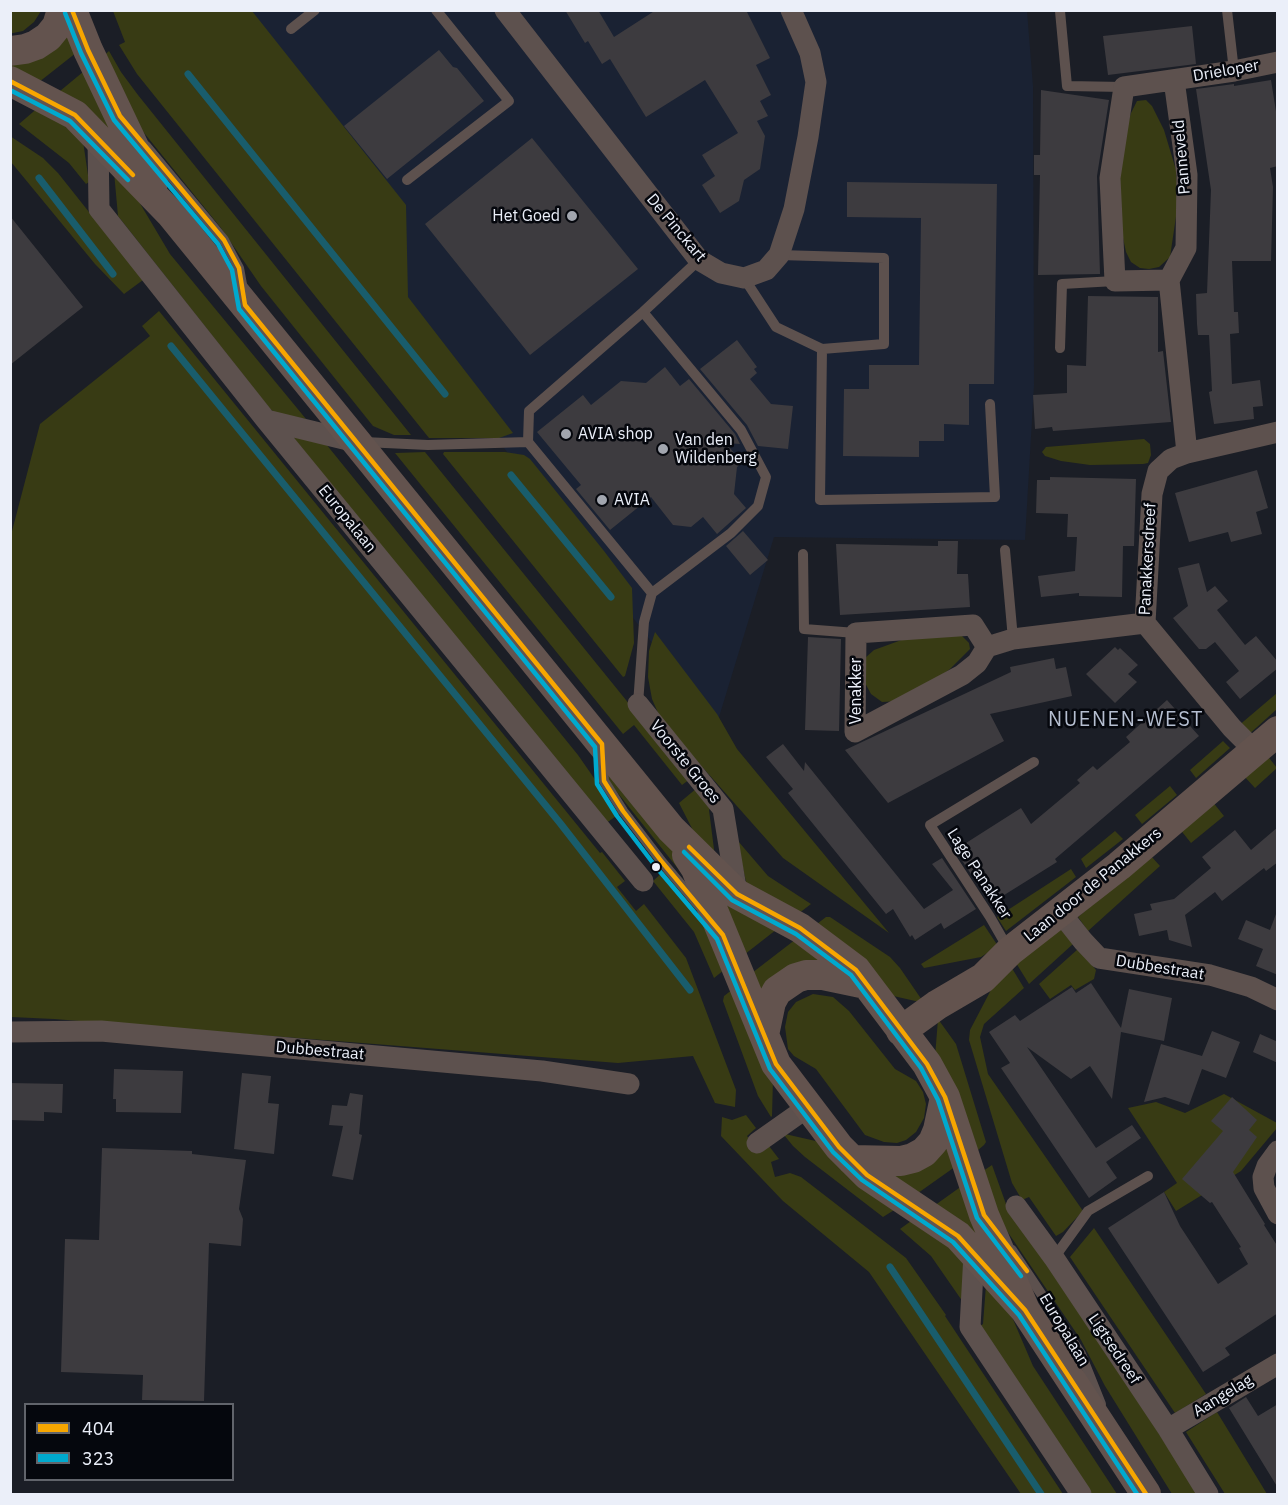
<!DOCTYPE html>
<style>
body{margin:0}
#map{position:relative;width:1288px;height:1505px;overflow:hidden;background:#1b1e26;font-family:"IBM Plex Sans",sans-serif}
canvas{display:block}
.frame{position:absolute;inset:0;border:12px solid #ebeff9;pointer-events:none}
.legend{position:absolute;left:24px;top:1403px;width:210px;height:78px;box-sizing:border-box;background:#05070d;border:2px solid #61646b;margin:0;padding:8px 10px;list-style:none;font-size:18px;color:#ebeff9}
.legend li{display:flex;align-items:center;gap:12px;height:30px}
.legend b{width:30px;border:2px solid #61646b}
</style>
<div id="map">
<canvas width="1288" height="1505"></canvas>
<div class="frame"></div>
<ul class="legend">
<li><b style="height:8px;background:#f7a600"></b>404</li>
<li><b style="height:8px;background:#00a9ce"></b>323</li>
</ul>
</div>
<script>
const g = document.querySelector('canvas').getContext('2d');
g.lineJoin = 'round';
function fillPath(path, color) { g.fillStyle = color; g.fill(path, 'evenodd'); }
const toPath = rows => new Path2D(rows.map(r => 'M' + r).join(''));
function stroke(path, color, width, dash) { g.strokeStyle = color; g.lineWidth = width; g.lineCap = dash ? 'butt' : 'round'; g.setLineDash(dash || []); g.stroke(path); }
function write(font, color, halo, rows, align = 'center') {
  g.font = font + ' "IBM Plex Sans",sans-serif'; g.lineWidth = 5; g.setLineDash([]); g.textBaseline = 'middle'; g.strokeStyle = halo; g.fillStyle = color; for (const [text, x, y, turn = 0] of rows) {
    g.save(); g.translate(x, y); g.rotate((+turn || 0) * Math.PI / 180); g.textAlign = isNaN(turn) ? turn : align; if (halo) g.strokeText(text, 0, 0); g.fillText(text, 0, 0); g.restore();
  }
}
fillPath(toPath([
 [186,11,1027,11,1033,86,1034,385,1025,540,774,537,716,727,488,427]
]), '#1a2233');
fillPath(toPath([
 [10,11,11,10,41,11,34,22,23,31,13,33,11,33],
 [113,11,252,11,406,205,408,297,513,433,499,438,429,438,137,74,119,45,125,42],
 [64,29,81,49,34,86,11,74,11,61],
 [109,51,121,72,138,95,411,435,394,435,373,426,261,286,221,228,128,113,100,59],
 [89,67,125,147,54,96],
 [1146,100,1152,106,1164,130,1176,170,1178,203,1170,257,1159,267,1149,269,1140,268,1131,262,1126,252,1119,219,1119,194,1122,143,1131,113,1137,101],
 [40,106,83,141,89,182,86,184,69,163,19,124],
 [10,136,43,158,58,173,143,280,124,294,95,264,11,162],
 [114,172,135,195,170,254,306,419,277,414,270,409,118,216],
 [159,311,600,853,602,852,625,881,617,887,636,911,644,904,686,958,736,1090,735,1107,715,1103,693,1056,618,1063,54,1019,11,1017,11,535,40,424,150,336,142,326],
 [292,436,326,444,578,755,619,814,605,824],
 [1144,439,1150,444,1151,455,1148,463,1143,464,1090,465,1061,461,1045,456,1042,452,1046,447],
 [425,452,690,779,682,785,634,725,623,734,395,453],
 [444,452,505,452,524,455,530,459,604,551,632,588,634,643,625,676,623,677,443,454],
 [655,632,717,714,737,749,889,933,783,858,689,752,659,715,652,699,648,677,649,651],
 [961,635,969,643,970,649,950,669,925,688,901,701,882,702,871,694,864,681,865,658,874,650,907,638],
 [1277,693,1277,709,1246,737,1237,727],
 [1223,741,1230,748,1196,778,1190,770],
 [1266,754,1277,768,1255,788,1243,775],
 [609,773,679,858,687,880,613,787,606,776],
 [1170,786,1177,795,1142,824,1135,815],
 [697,788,712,806,709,810,715,857,702,848,679,803],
 [1212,801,1224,816,1191,843,1179,828],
 [1115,831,1123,839,1086,868,1081,859],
 [738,841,768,876,811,904,794,917,747,886,737,842],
 [1151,856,1160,866,1088,931,1078,917],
 [1071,869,1076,877,1006,931,997,917],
 [664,871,714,934,729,966,714,978,694,932,653,881],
 [721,888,781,926,740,958],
 [826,917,830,917,890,957,900,968,924,1003,889,995,813,927],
 [984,925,998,946,981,957,924,968,921,964],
 [1060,928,1073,944,1029,984,1016,963],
 [800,936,836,962,762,1001,748,976],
 [1078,949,1096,970,1094,979,1075,990,1071,985,1050,999,1039,984],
 [1010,965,1024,988,984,1024,980,1037,988,1074,1083,1211,1063,1232,1056,1236,1029,1197,1022,1200,1012,1183,969,1040,970,1030,993,986],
 [737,986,773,1079,772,1116,771,1117,758,1096,723,1001,724,996],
 [813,994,833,997,849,1011,895,1069,916,1081,923,1092,926,1104,924,1118,916,1132,906,1140,897,1143,884,1142,865,1135,816,1069,794,1056,788,1049,785,1027,788,1012,796,1002],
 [938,1019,956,1044,986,1142,984,1145,971,1156,935,1057],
 [1224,1094,1277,1123,1277,1128,1241,1171,1176,1211,1164,1192,1177,1183,1128,1108,1156,1102,1185,1113],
 [746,1115,756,1128,747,1136,760,1153,769,1146,779,1159,771,1162,775,1177,790,1173,801,1177,906,1258,946,1315,945,1316,1063,1494,1021,1494,869,1272,783,1201,721,1136,722,1117,732,1120],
 [785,1134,820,1142,899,1207,883,1217,805,1157,793,1146,784,1135],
 [943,1144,959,1164,911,1198,885,1172],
 [992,1165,1006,1204,1114,1362,1197,1494,1172,1494,1105,1386,1081,1340,988,1203,977,1175],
 [966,1183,988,1244,931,1208],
 [918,1216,970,1258,965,1305,931,1256,900,1229],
 [1094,1228,1206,1394,1175,1413,1070,1257],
 [986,1285,1009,1310,1033,1366,1117,1494,1089,1494,979,1327,983,1324],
 [1217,1412,1267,1494,1225,1494,1186,1432]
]), '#383b14');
stroke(toPath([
 [188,74,445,394],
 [39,178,113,274],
 [171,346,560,823,690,990],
 [511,475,611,597],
 [890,1267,1041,1494]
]), '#195d6c', 7);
fillPath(toPath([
 [565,10,598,10,614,37,656,10,746,10,770,58,756,65,771,95,760,101,768,116,757,121,765,136,760,169,744,180,739,201,720,213,702,185,715,176,702,155,738,133,705,80,646,117,610,59,602,64,588,41,585,43],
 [1192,26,1196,64,1108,75,1103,36],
 [439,50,453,67,457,68,484,101,387,179,344,126],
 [1271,80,1278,124,1278,166,1270,168,1273,187,1271,261,1232,261,1234,312,1238,312,1239,333,1230,334,1232,384,1260,380,1263,406,1253,407,1254,419,1214,424,1209,392,1212,391,1209,335,1198,335,1197,324,1196,294,1207,293,1211,190,1196,89,1234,84,1234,86],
 [1041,90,1109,100,1097,176,1100,274,1038,275,1040,175,1034,175,1034,155,1040,155],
 [532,138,638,269,530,355,425,224],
 [847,182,997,184,994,384,969,384,969,425,944,424,944,441,919,441,919,457,843,456,844,389,869,389,869,365,919,365,921,218,847,217],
 [10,216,83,307,10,365],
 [1088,296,1158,297,1158,352,1163,351,1171,422,1053,431,1052,427,1035,429,1033,395,1067,393,1067,365,1086,366],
 [737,340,757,367,754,369,757,373,750,379,771,404,793,406,788,449,758,446,747,425,700,369],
 [665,367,680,386,689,379,735,434,740,444,726,443,742,463,737,467,734,494,746,508,717,534,703,517,691,527,673,525,651,497,610,530,576,489,581,485,537,432,583,395,591,405,621,381,646,383],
 [1257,470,1268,508,1256,512,1262,534,1231,542,1228,532,1189,542,1175,493],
 [1050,477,1136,479,1134,546,1123,546,1122,597,1079,596,1079,593,1041,597,1038,576,1075,571,1077,537,1067,537,1068,514,1036,513,1037,480,1050,480],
 [743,531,768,560,750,575,726,546],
 [938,541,958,541,957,574,968,574,970,607,840,615,836,544,938,546],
 [1199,563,1207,592,1215,586,1228,601,1217,610,1245,645,1256,636,1278,662,1278,668,1240,699,1226,682,1239,671,1215,642,1206,649,1199,649,1173,618,1188,606,1178,568],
 [808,637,841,639,839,731,805,730],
 [1115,647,1118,650,1120,648,1138,665,1128,674,1137,682,1115,703,1086,674],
 [1054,658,1056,669,1066,667,1072,696,990,714,1004,741,888,803,845,750,1011,672,1010,667],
 [1167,700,1199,736,1055,859,1057,862,993,902,991,899,989,901,955,850,1021,808,1031,824,1080,783,1077,780,1093,766,1097,770,1130,742,1126,737],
 [783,744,804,771,805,762,924,909,953,890,932,864,942,858,976,909,944,929,941,923,915,940,912,935,910,937,893,909,886,914,788,793,793,789,766,757],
 [1278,827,1278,862,1266,871,1264,868,1222,901,1215,892,1185,915,1192,947,1169,940,1167,930,1139,936,1134,914,1152,910,1150,904,1174,899,1211,868,1202,857,1235,830,1251,850],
 [1276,914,1278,915,1278,975,1256,966,1263,949,1238,939,1246,920,1270,930],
 [1091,983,1121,1028,1129,989,1172,998,1164,1041,1121,1032,1112,1099,1090,1066,1071,1079,1027,1047,1096,1148,1132,1125,1141,1138,1106,1162,1117,1178,1089,1198,1001,1068,1010,1063,989,1032,1015,1015,1020,1021,1072,987,1076,993],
 [1212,1031,1240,1042,1226,1078,1202,1069,1189,1105,1165,1097,1144,1102,1161,1044,1202,1056],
 [1260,1034,1278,1042,1278,1063,1253,1052],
 [114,1069,183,1071,181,1113,116,1112,116,1099,113,1099],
 [242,1073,271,1076,268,1103,279,1104,274,1154,234,1149],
 [10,1083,63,1084,62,1113,44,1112,44,1121,10,1120],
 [350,1093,363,1095,359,1134,362,1135,353,1180,332,1176,343,1126,329,1125,332,1105,347,1106],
 [1232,1097,1257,1120,1249,1130,1257,1137,1233,1172,1265,1224,1264,1225,1278,1247,1278,1313,1225,1348,1230,1355,1203,1372,1108,1228,1164,1192,1180,1226,1218,1284,1248,1264,1239,1248,1241,1247,1212,1202,1210,1203,1182,1179,1223,1131,1211,1121],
 [102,1148,192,1151,192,1154,246,1160,239,1209,243,1219,241,1246,209,1243,204,1401,142,1400,143,1375,61,1372,65,1239,99,1240],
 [1246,1397,1258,1416,1278,1404,1278,1488,1229,1408]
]), '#3d3b3f');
stroke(toPath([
 [1227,10,1234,71],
 [1060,11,1067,86,1124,87],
 [291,29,315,10],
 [146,146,224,240,239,268,243,290],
 [407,180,509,101,436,10],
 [779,255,884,258,884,344,822,349],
 [744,278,776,327,822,349,820,500,995,497,990,404],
 [1060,348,1062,284,1115,281],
 [364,442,428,445,528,442,652,593],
 [528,442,529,411,643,312,699,260],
 [1005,550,1013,639],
 [803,554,804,629,856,633],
 [638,704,644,622,652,593,731,533,758,506,766,477,741,430,643,312],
 [602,757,604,781,623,811,662,862,699,906],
 [1009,950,990,917,930,825,1034,762],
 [1012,1250,1081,1354,1101,1404],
 [1054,1258,1088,1211,1148,1176]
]), '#5d514e', 10);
stroke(toPath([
 [505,10,699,260,721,273,744,278,766,270,779,255,794,209,808,137,816,82,810,53,791,10],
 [1174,80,1187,175,1186,248,1169,280,1115,281,1110,178,1124,87,1234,71,1278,62],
 [98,138,99,209,266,420,643,881],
 [1169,280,1187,453],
 [266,420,356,442],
 [987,647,973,625,856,633,855,732,962,675,977,663,987,647,1013,639,1145,623],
 [638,704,723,809,737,894],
 [1255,751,1232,728,1145,623,1152,494,1158,471,1171,459,1187,453,1278,432],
 [1060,912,1083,941,1099,958,1210,975,1251,987,1278,1000],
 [10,1032,101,1031,542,1071,629,1084],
 [757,1143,808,1107],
 [1278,1151,1267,1166,1263,1177,1264,1188,1278,1214],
 [1016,1206,1054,1258,1168,1429,1208,1494],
 [974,1254,970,1327,1081,1494],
 [1168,1429,1278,1364]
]), '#5d514e', 21);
stroke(toPath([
 [72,10,88,50,145,170,153,183],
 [10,51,25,49,36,45,48,37,57,26,62,10],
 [10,81,75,115,171,214,671,829,737,894,800,928,856,970,927,1064,945,1097,984,1215,1025,1310],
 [687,855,696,869,776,1064,839,1147,867,1175,958,1236,1025,1310,1146,1494],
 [901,1031,937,1005,983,978,1010,951,1119,866,1278,731],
 [764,1035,771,1002,777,991,796,978,806,975,823,975,866,984],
 [852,1160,901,1161,913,1158,924,1152,933,1142,938,1130,945,1097]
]), '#63534e', 30);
stroke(toPath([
 [72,10,88,50,120,116,224,240,239,268,245,305,602,744,604,781,623,811,662,862,723,935,776,1064,839,1147,867,1175,958,1236,1025,1310,1146,1494],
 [10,81,75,115,133,175],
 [689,847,737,894,800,928,856,970,927,1064,945,1097,984,1215,1027,1271]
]), '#f7a600', 4.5);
stroke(toPath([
 [65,13,81,53,114,120,218,244,232,270,239,309,595,747,597,784,617,816,656,867,717,939,770,1069,833,1152,862,1180,953,1242,1019,1315,1137,1494],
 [10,90,70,121,128,180],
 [684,852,732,900,796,934,851,975,921,1068,938,1100,977,1218,1021,1276]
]), '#00a9ce', 4.5);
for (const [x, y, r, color] of [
 [572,216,6,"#a2a6af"],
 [566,434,6,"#a2a6af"],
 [663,449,6,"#a2a6af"],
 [602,500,6,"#a2a6af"],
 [656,867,5,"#ebeff9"]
]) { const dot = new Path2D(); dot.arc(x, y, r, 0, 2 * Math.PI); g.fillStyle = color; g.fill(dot); stroke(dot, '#05070d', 2); }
write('16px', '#ebeff9', '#05070d', [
 ["Drieloper",1226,71,-10],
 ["Panneveld",1182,157,-95],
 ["De Pinckart",676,228,50],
 ["Europalaan",347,519,51],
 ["Panakkersdreef",1148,559,-87],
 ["Venakker",856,691,-90],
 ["Voorste Groes",685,762,51],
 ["Lage Panakker",979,874,57],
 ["Laan door de Panakkers",1093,885,-39],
 ["Dubbestraat",1160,968,9],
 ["Dubbestraat",320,1051,5],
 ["Europalaan",1064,1330,59],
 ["Ligtsedreef",1114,1349,56],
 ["Aangelag",1223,1396,-31]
]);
write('16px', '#ebeff9', '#05070d', [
 ["Het Goed",560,216,"right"],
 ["AVIA shop",578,434],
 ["Van den",675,440],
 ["Wildenberg",675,458],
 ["AVIA",614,500]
], 'left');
g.letterSpacing = '1.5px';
write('20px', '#b5bed0', '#05070d', [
 ["NUENEN-WEST",1126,720]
]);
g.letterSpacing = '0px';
</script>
